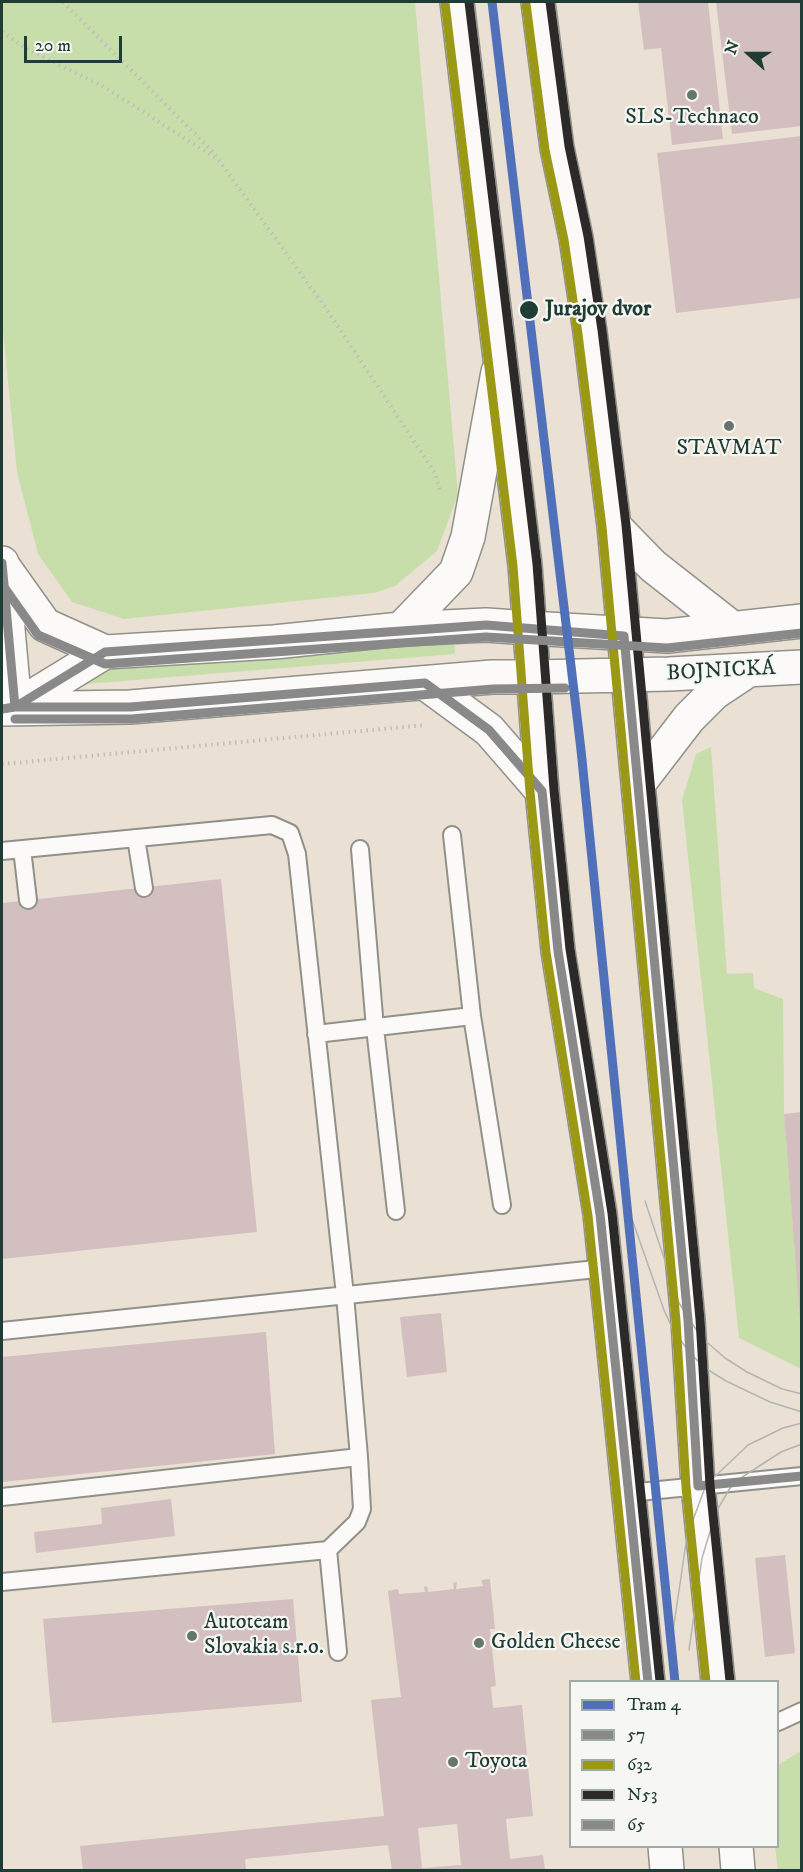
<!DOCTYPE html>
<meta charset="utf-8">
<style>
body{margin:0}
#map{position:relative;width:803px;height:1872px;overflow:hidden;background:#eae1d4;font-family:"IM FELL DW Pica",serif}
canvas{display:block}
.frame{position:absolute;inset:0;border:3px solid #1f3d34;pointer-events:none}
.legend{position:absolute;left:569px;top:1680px;width:210px;height:168px;box-sizing:border-box;background:#f6f6f2;border:2px solid #a0aca6;margin:0;padding:8px 10px;list-style:none;font-size:18px;color:#1f3d34}
.legend li{display:flex;align-items:center;gap:12px;height:30px}
.legend b{width:30px;border:2px solid #a0aca6}
.north{position:absolute;left:719px;top:24px;width:60px;height:60px;-webkit-text-stroke:4px #f6f6f2;paint-order:stroke;rotate:291deg;font-size:16px;font-weight:700;line-height:24px;text-align:center;color:#1f3d34}
.north::after{content:'';display:block;margin:auto;width:21px;height:27px;background:#1f3d34;clip-path:polygon(50% 0,100% 100%,50% 72%,0 100%)}
.scale{position:absolute;left:24px;top:36px;width:98px;height:27px;box-sizing:border-box;border:3px solid #1f3d34;border-top:0;padding-left:8px;font-size:18px;line-height:21px;white-space:nowrap;color:#1f3d34;-webkit-text-stroke:4px #f6f6f2;paint-order:stroke}
</style>
<div id="map">
<canvas width="803" height="1872"></canvas>
<div class="frame"></div>
<ul class="legend">
<li><b style="height:8px;background:#5071b9"></b>Tram 4</li>
<li><b style="height:8px;background:#898989"></b>57</li>
<li><b style="height:8px;background:#9b9815"></b>632</li>
<li><b style="height:8px;background:#2b2a29"></b>N53</li>
<li><b style="height:8px;background:#898989"></b>65</li>
</ul>
<div class="north">N</div>
<div class="scale">20 m</div>
</div>
<script>
const g = document.querySelector('canvas').getContext('2d');
g.lineJoin = 'round';
function fillPath(path, color) { g.fillStyle = color; g.fill(path, 'evenodd'); }
const toPath = rows => new Path2D(rows.map(r => 'M' + r).join(''));
function stroke(path, color, width, dash) { g.strokeStyle = color; g.lineWidth = width; g.lineCap = dash ? 'butt' : 'round'; g.setLineDash(dash || []); g.stroke(path); }
function write(font, color, halo, rows, align = 'center') {
  g.font = font + ' "IM FELL DW Pica",serif'; g.lineWidth = 4.5; g.setLineDash([]); g.textBaseline = 'middle'; g.strokeStyle = halo; g.fillStyle = color; for (const [text, x, y, turn = 0] of rows) {
    g.save(); g.translate(x, y); g.rotate((+turn || 0) * Math.PI / 180); g.textAlign = isNaN(turn) ? turn : align; if (halo) g.strokeText(text, 0, 0); g.fillText(text, 0, 0); g.restore();
  }
}
fillPath(toPath([
 [2,2,415,2,458,494,437,551,395,586,374,593,124,619,72,602,38,554,17,472,2,322],
 [454,636,455,654,86,684,86,671],
 [711,747,727,974,753,973,754,988,783,999,784,1114,801,1325,801,1369,739,1338,682,800,696,754],
 [801,1751,801,1870,778,1870,775,1847,778,1765]
]), '#c8deaa');
fillPath(toPath([
 [638,2,708,2,723,139,672,145,661,48,644,50],
 [716,2,802,2,802,126,732,134],
 [802,136,802,298,676,313,657,153],
 [221,879,257,1232,2,1259,2,903],
 [802,1112,802,1318,800,1319,784,1114],
 [441,1313,447,1372,407,1377,400,1317],
 [266,1332,275,1454,2,1482,2,1357],
 [171,1499,175,1536,36,1553,34,1532,102,1524,101,1508],
 [785,1555,795,1653,765,1657,755,1558],
 [490,1579,495,1629,490,1629,496,1686,491,1687,493,1708,522,1705,533,1816,506,1819,510,1859,543,1855,545,1870,392,1870,388,1845,245,1859,246,1870,83,1870,80,1846,384,1816,371,1700,401,1697,388,1591,398,1589,399,1594,425,1592,424,1587,427,1586,428,1592,454,1589,453,1583,457,1582,456,1589,483,1586,481,1580],
 [457,1824,461,1865,422,1868,418,1828],
 [293,1599,302,1702,52,1723,43,1619]
]), '#d3bfc0');
const service = toPath([
 [452,835,472,1016,502,1205],
 [136,838,144,888],
 [22,849,28,900],
 [360,849,375,1028,396,1211],
 [2,851,272,825,290,833,297,854,345,1295,359,1457,2,1497],
 [316,1034,472,1016],
 [2,1331,606,1268],
 [628,1493,802,1476],
 [2,1582,328,1550],
 [338,1652,328,1550,357,1522,362,1509,359,1457],
 [778,1722,802,1711]
]);
const minor = toPath([
 [2,563,15,707],
 [3,566,45,625,105,652],
 [401,629,456,572,468,537,498,372],
 [425,683,489,730,542,791],
 [15,707,105,652,274,642,401,629,486,625,530,628],
 [2,709,130,707,492,677,534,677]
]);
const secondary = toPath([
 [457,2,525,565,542,791,558,951,600,1214,648,1682],
 [538,2,557,148,576,238,590,332,614,526,688,1320,698,1486,718,1682],
 [614,526,653,566,732,628],
 [530,628,667,636,802,621],
 [534,677,669,674,802,667],
 [639,783,689,718,714,693,747,671],
 [665,1846,667,1870],
 [736,1846,738,1870]
]);
stroke(service, '#909189', 20);
stroke(minor, '#909189', 36);
stroke(secondary, '#909189', 36);
stroke(toPath([
 [63,2,213,152,327,310,435,473,441,494],
 [2,32,27,49,106,88,217,159],
 [2,764,426,725]
]), '#bdbebb', 4, [1.5, 4.5]);
stroke(service, '#fcfaf9', 16);
stroke(minor, '#fcfaf9', 33);
stroke(secondary, '#fcfaf9', 33);
stroke(toPath([
 [645,1201,679,1303,701,1337,725,1358,747,1372,782,1389,802,1394],
 [627,1205,664,1310,673,1330,690,1353,705,1368,726,1381,770,1402,802,1412],
 [671,1645,687,1536,706,1485,748,1445,783,1428,802,1423],
 [689,1650,702,1558,716,1512,733,1483,781,1452,802,1444]
]), '#b3b5b2', 1.5);
stroke(toPath([
 [2,563,15,707],
 [624,636,688,1320,698,1486],
 [12,707,130,707,425,683,489,730,542,791],
 [2,709,15,707,105,652,486,625,624,636],
 [542,791,558,951,600,1214,648,1682],
 [698,1486,802,1476]
]), '#898989', 9);
stroke(toPath([
 [445,3,513,566,530,792,546,952,588,1216,636,1682],
 [526,4,545,150,564,240,578,334,602,527,676,1321,686,1487,706,1682]
]), '#9b9815', 9);
stroke(toPath([
 [469,2,537,564,554,790,570,949,612,1213,660,1681],
 [550,2,569,146,588,236,602,330,626,525,700,1319,710,1485,730,1681]
]), '#2b2a29', 9);
stroke(toPath([
 [2,584,38,635,105,664,486,637,667,648,802,633],
 [15,719,131,719,493,689,565,688]
]), '#898989', 9);
stroke(toPath([
 [492,2,581,750,675,1682]
]), '#5071b9', 9);
for (const [x, y, r, color] of [
 [692,95,6,"#66766c"],
 [529,310,10,"#1f3d34"],
 [729,426,6,"#66766c"],
 [192,1636,6,"#66766c"],
 [479,1643,6,"#66766c"],
 [453,1762,6,"#66766c"]
]) { const dot = new Path2D(); dot.arc(x, y, r, 0, 2 * Math.PI); g.fillStyle = color; g.fill(dot); stroke(dot, '#f6f6f2', 2); }
write('22px', '#1f3d34', '#f6f6f2', [
 ["SLS-Technaco",692,118,"center"],
 ["STAVMAT",729,449,"center"],
 ["Autoteam",204,1623],
 ["Slovakia s.r.o.",204,1648],
 ["Golden Cheese",491,1643],
 ["Toyota",465,1762]
], 'left');
write('bold 22px', '#1f3d34', '#f6f6f2', [
 ["Jurajov dvor",545,310]
], 'left');
write('22px', '#1f3d34', '#f6f6f2', [
 ["BOJNICKÁ",721,672,-3]
]);
</script>
